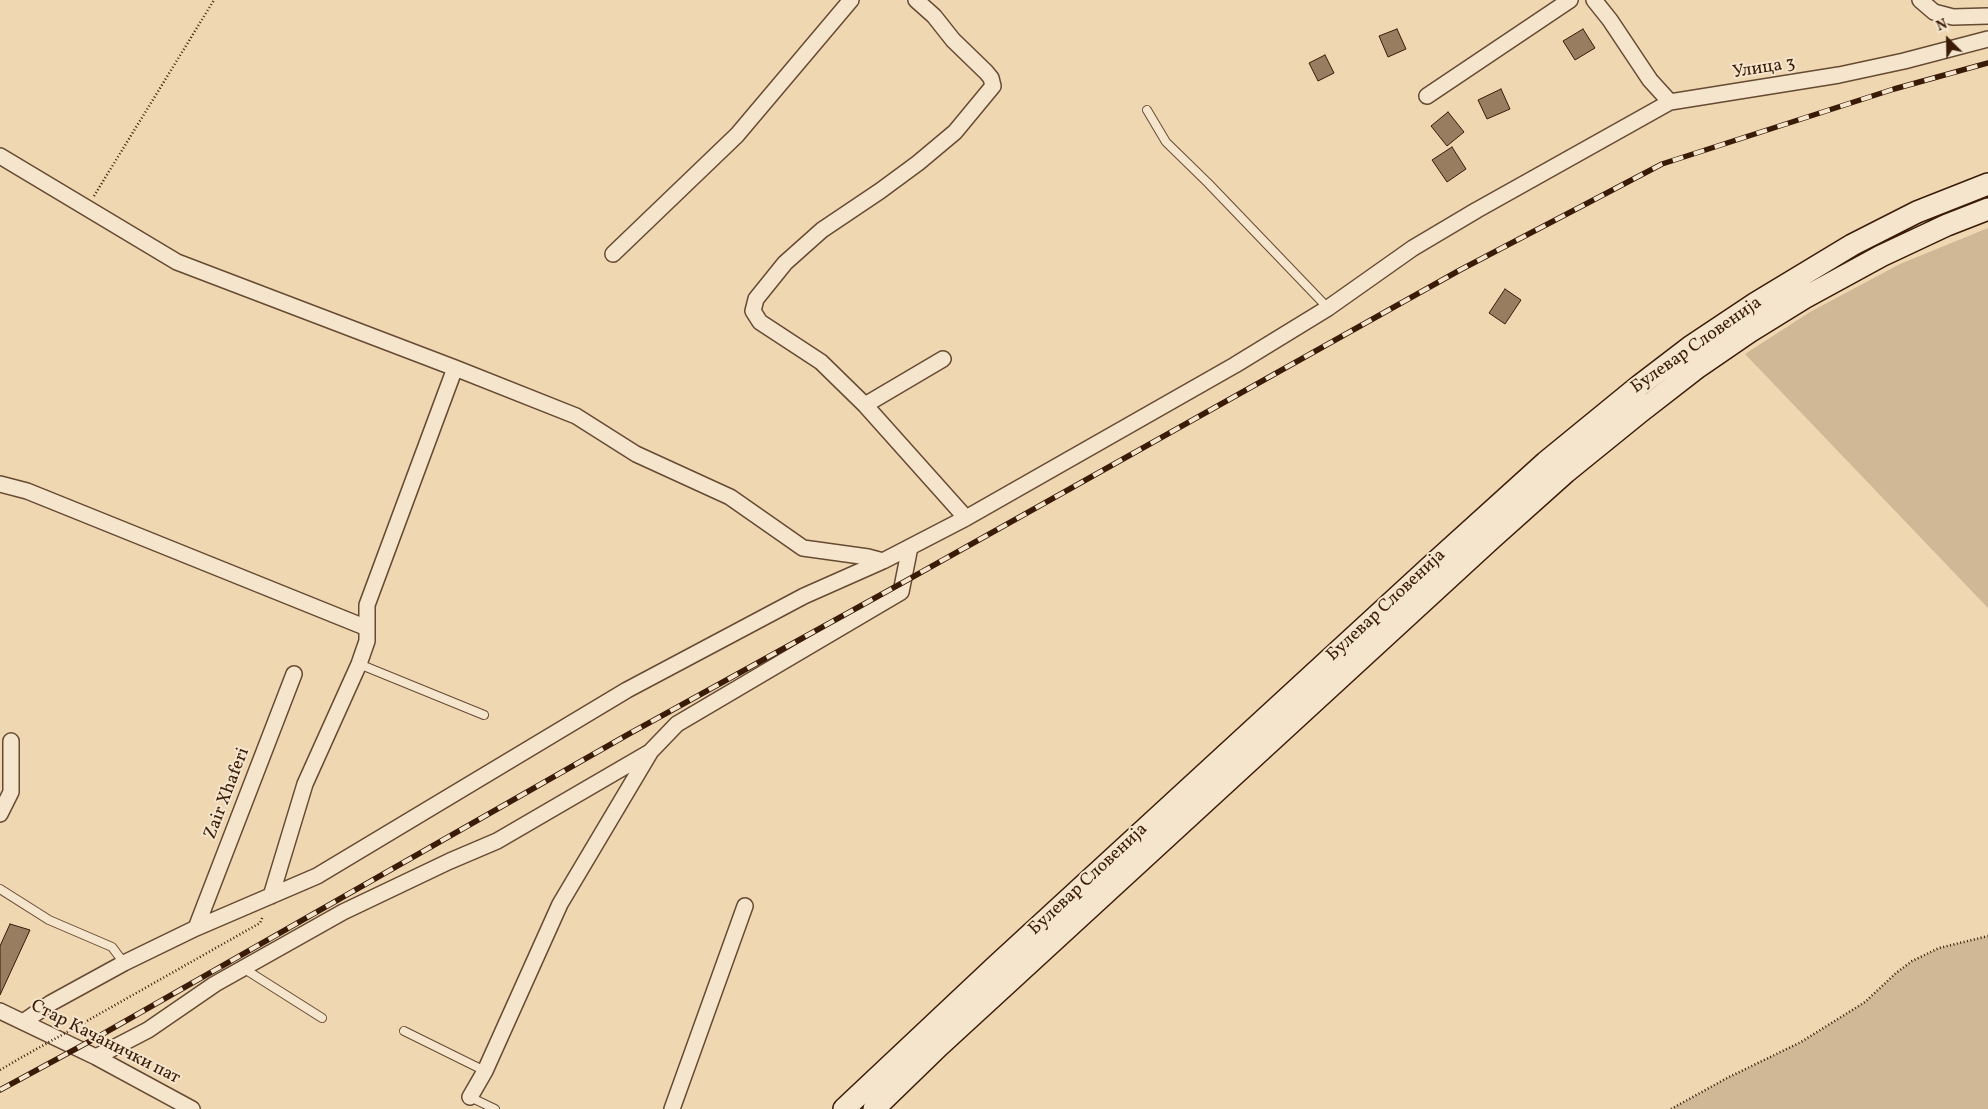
<!DOCTYPE html>
<meta charset="utf-8">
<style>
body{margin:0}
#map{position:relative;width:1988px;height:1109px;overflow:hidden;background:#efd7b2;font-family:Vollkorn,serif}
canvas{display:block}
.north{position:absolute;left:1923px;top:15px;width:50px;height:50px;-webkit-text-stroke:4px #f5e5cd;paint-order:stroke;rotate:337deg;font-size:14px;font-weight:700;line-height:20px;text-align:center;color:#391b07}
.north::after{content:'';display:block;margin:auto;width:18px;height:22px;background:#391b07;clip-path:polygon(50% 0,100% 100%,50% 72%,0 100%)}
</style>
<div id="map">
<canvas width="1988" height="1109"></canvas>
<div class="north">N</div>
</div>
<script>
const g = document.querySelector('canvas').getContext('2d');
g.lineJoin = 'round';
function fillPath(path, color) { g.fillStyle = color; g.fill(path, 'evenodd'); }
const toPath = rows => new Path2D(rows.map(r => 'M' + r).join(''));
function stroke(path, color, width, dash) { g.strokeStyle = color; g.lineWidth = width; g.lineCap = dash ? 'butt' : 'round'; g.setLineDash(dash || []); g.stroke(path); }
function write(font, color, halo, rows, align = 'center') {
  g.font = font + ' Vollkorn,serif'; g.lineWidth = 4; g.setLineDash([]); g.textBaseline = 'middle'; g.strokeStyle = halo; g.fillStyle = color; for (const [text, x, y, turn = 0] of rows) {
    g.save(); g.translate(x, y); g.rotate((+turn || 0) * Math.PI / 180); g.textAlign = isNaN(turn) ? turn : align; if (halo) g.strokeText(text, 0, 0); g.fillText(text, 0, 0); g.restore();
  }
}
fillPath(toPath([
 [1988,228,1988,608,1745,354,1810,312,1900,264],
 [1988,936,1988,1109,1671,1109,1727,1078,1801,1042,1865,1002,1896,973,1912,961,1939,948]
]), '#d0b795');
const building = toPath([
 [1397,29,1406,49,1388,57,1379,36,1397,29],
 [1583,29,1595,48,1575,60,1563,41,1583,29],
 [1325,55,1334,73,1318,81,1309,63,1325,55],
 [1501,89,1510,109,1487,119,1478,100,1501,89],
 [1448,112,1464,132,1447,146,1431,126,1448,112],
 [1452,147,1466,169,1447,182,1432,160,1452,147],
 [1505,289,1521,300,1505,324,1489,313,1505,289],
 [10,924,30,930,0,995,0,946,10,924]
]);
fillPath(building, '#987d60');
stroke(building, '#391b07', 1);
const lane = toPath([
 [1147,110,1166,142,1208,183,1328,308],
 [359,664,484,715],
 [0,889,49,920,112,947,124,963],
 [243,968,322,1018],
 [404,1031,485,1071],
 [470,1097,495,1109]
]);
const street = toPath([
 [916,0,934,16,953,40,986,72,991,78,993,86,955,132,918,163,880,191,822,230,785,263,756,299,753,311,760,322,821,362,865,405,966,518],
 [1594,0,1610,20,1650,80,1670,102],
 [1920,0,1934,12,1953,17,1988,16],
 [1427,96,1570,0],
 [0,156,177,262,455,368,576,416,636,454,730,497,803,548,868,557,883,561],
 [613,254,737,135,851,0],
 [865,405,943,359],
 [0,484,27,491,367,628],
 [0,814,11,792,11,741],
 [271,896,305,784,359,664,367,641,367,605,455,368],
 [196,928,294,674],
 [0,1011,96,1057,192,1109],
 [23,1022,51,1003,124,963,196,928,317,876,627,690,804,596,883,561,966,518,1235,365,1328,308,1413,248,1477,210,1670,102,1839,75,1904,61,1988,39],
 [96,1057,148,1030,215,984,343,912,450,861,497,841,650,752],
 [470,1097,485,1071,560,904,651,751,677,724,901,592,910,547],
 [672,1109,745,906]
]);
const secondary = toPath([
 [844,1109,996,966,1431,566,1546,462,1639,386,1690,347,1756,303,1852,245,1917,212,1988,184],
 [874,1109,939,1046,1490,540,1566,472,1640,412,1698,367,1749,332,1804,298,1881,256,1947,225,1988,209]
]);
stroke(lane, '#664a32', 10);
stroke(street, '#664a32', 18);
stroke(secondary, '#391b07', 24);
stroke(toPath([
 [94,196,214,0],
 [78,1026,260,923,263,916],
 [0,1070,24,1056],
 [1671,1109,1727,1078,1801,1042,1865,1002,1896,973,1912,961,1939,948,1988,936]
]), '#391b07', 2.5, [1, 2.5]);
stroke(lane, '#f5e5cd', 8);
stroke(street, '#f5e5cd', 15);
stroke(secondary, '#f5e5cd', 21);
const rail = toPath([
 [0,1090,94,1039,627,735,902,583,1460,270,1662,164,1894,89,1988,63]
]);
stroke(rail, '#391b07', 5.5);
stroke(rail, '#f5e5cd', 4, [11]);
stroke(toPath([
 [24,1056,78,1026]
]), '#391b07', 2.5, [1, 2.5]);
write('18px', '#391b07', '#f5e5cd', [
 ["Улица 3",1764,69,-9],
 ["Булевар Словенија",1697,346,-35],
 ["Булевар Словенија",1387,606,-43],
 ["Zair Xhaferi",228,794,-69],
 ["Булевар Словенија",1089,880,-43],
 ["Стар Качанички пат",105,1043,27]
]);
</script>
